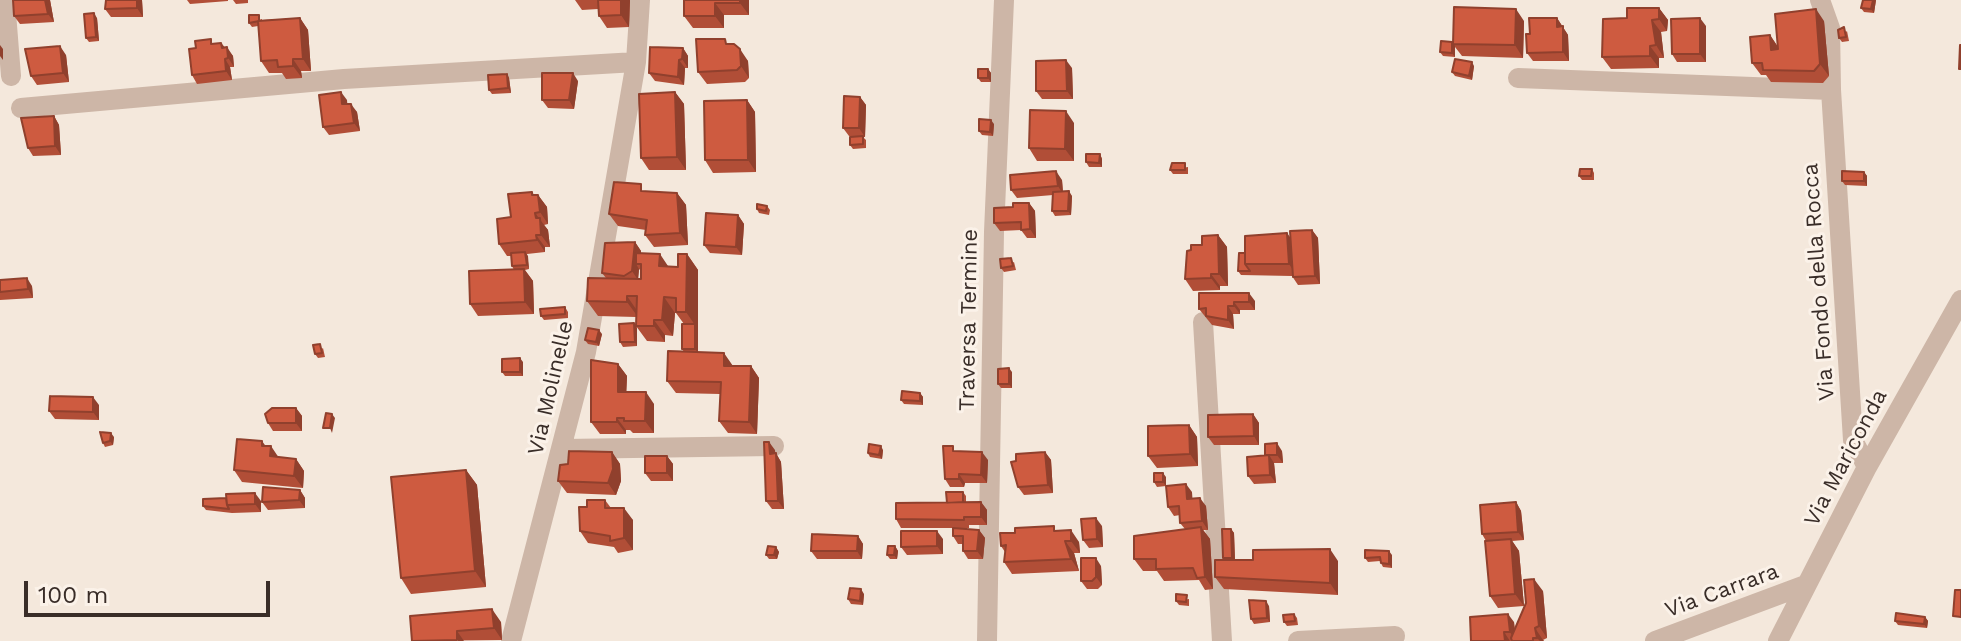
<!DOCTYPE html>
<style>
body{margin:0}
#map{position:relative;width:1961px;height:641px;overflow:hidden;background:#f4e8dc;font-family:"Work Sans",sans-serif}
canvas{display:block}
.scale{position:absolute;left:24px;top:581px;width:246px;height:36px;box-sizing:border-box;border:4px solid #392d28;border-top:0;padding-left:10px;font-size:24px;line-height:28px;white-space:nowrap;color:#392d28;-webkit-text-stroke:6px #fbf2e9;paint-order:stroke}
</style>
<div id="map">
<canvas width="1961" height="641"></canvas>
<div class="scale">100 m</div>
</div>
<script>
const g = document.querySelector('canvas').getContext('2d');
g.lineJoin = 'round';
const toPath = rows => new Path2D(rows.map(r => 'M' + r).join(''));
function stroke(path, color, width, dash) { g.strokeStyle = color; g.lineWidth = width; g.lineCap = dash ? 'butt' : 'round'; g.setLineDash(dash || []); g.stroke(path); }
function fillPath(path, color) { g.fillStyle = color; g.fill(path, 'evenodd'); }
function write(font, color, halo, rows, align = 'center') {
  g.font = font + ' "Work Sans",sans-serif'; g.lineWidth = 6; g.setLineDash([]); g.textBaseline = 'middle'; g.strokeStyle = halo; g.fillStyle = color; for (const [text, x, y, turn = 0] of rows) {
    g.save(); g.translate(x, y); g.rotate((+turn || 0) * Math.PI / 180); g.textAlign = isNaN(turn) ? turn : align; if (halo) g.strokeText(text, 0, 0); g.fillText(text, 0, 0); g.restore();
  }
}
stroke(toPath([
 [5,0,11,76],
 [1820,0,1830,28,1831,90],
 [1518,78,1831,90,1853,440,1867,467],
 [21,108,344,79,636,62],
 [1203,322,1222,641],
 [563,449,774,446],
 [511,641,586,352,636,62,640,0],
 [987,641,994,232,1004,0],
 [1298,641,1395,636],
 [1655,641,1805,585],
 [1778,641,1867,467,1961,300]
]), '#cdb6a7', 20);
fillPath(toPath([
 [50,0,54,22,20,24,14,16],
 [106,0,142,0,143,17,111,17,105,9],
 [187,0,228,0,228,1,190,4],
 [233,0,248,0,248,3,236,4],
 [575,0,630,0,629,27,607,28,599,16,598,9,582,10],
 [684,0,749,0,749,15,724,15,724,28,693,28,684,16],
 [1876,0,1874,13,1864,12,1861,8],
 [1659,8,1668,20,1667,31,1661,32,1664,58,1659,58,1659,68,1611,69,1602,57,1627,18],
 [97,18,99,41,89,42,86,38],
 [300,18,308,30,311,71,301,71,302,78,286,79,282,73,269,73,261,61,258,26,252,27,249,23,262,19,262,20],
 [1557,18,1568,35,1569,61,1533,61,1527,53,1530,34],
 [1524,21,1523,58,1462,56,1455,47,1455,57,1443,56,1440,52,1452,42],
 [1824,21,1829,76,1823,83,1771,82,1766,75,1761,75,1752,63,1770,35,1778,47],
 [1706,26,1706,62,1677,62,1672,54],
 [1847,31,1849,41,1842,42,1839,38],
 [221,43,233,56,234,67,230,67,232,80,197,84,192,75,196,48],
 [728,44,748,61,749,78,745,82,707,84,698,72],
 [683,48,688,56,688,68,685,68,684,85,655,81,649,73],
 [66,55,69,82,37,85,31,76],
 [1474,66,1472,80,1455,76,1452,72],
 [1072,68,1073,99,1042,99,1036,91],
 [988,69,991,73,991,82,981,82,978,78],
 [507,74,509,78,511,93,492,94,489,90],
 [578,81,574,109,548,108,542,100],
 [675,92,684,104,686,170,649,170,641,158],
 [860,97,866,105,865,137,863,137,866,140,866,148,853,149,850,145,856,136,849,136,843,128],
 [347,100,347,104,357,112,360,131,329,135,323,127],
 [747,100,755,112,756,172,713,173,705,160],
 [54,116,59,125,61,155,33,156,28,148],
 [1074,123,1074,161,1037,161,1029,148],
 [994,124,993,136,982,135,979,131],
 [1100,154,1102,159,1102,167,1089,167,1086,162],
 [1188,167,1188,174,1173,174,1170,170],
 [1592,169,1594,173,1594,180,1582,180,1579,176],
 [1864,172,1867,176,1867,186,1845,185,1842,181],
 [1062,180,1063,192,1072,196,1071,215,1055,216,1052,211,1053,195,1017,198,1011,190],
 [646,191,677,193,686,205,688,245,654,247,645,235,646,230,618,226,609,214],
 [535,195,538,195,547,207,548,224,544,225,548,230,550,247,545,247,545,252,527,254,529,269,525,270,533,281,534,314,478,316,470,304,514,270,512,266,511,256,507,256,499,244,511,217],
 [1029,203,1035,211,1036,238,1027,238,1021,230,1000,231,994,223,1013,207],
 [767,206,770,210,769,215,759,213,757,209],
 [738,215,744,224,742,255,710,253,704,245],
 [1312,230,1318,238,1320,284,1298,285,1292,276,1241,275,1238,271,1245,253],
 [1218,235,1227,247,1228,286,1220,286,1220,290,1193,291,1185,279,1191,250],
 [635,242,641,251,641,253,669,267,678,267,687,254,698,270,698,352,733,366,751,366,759,378,757,434,728,433,719,421,720,394,676,393,667,381,684,352,682,349,684,324,676,313,675,313,673,336,665,335,665,342,647,341,636,326,636,317,598,316,587,301,606,278,602,273],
 [639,269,641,271,641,279,638,279],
 [1014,262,1016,270,1004,272,1001,268],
 [0,280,32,286,33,298,0,300],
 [1199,293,1255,301,1255,310,1240,310,1240,314,1233,314,1234,329,1212,325,1199,309],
 [565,307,568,312,568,318,544,320,541,316],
 [634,323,637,328,637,346,623,347,620,342],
 [602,334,599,346,588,344,585,340],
 [323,348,325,357,318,358,315,354],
 [523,362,523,376,505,376,502,372],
 [618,364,627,376,626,392,654,404,654,433,633,433,630,430,626,430,626,434,600,434,591,422],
 [1012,372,1012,388,1001,388,998,384],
 [920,393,923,397,923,405,904,404,901,400],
 [99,405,99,420,55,419,49,411],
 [296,408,302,416,302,431,273,431,268,423],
 [1253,414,1259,423,1259,445,1214,445,1208,437],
 [1189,425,1197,437,1198,466,1157,468,1148,456],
 [114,437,113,445,105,447,103,443],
 [769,442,781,462,784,509,772,509,766,501],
 [265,446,278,457,296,459,304,471,303,488,242,482,234,470],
 [883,450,882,459,870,457,868,453],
 [957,451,988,460,987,483,965,483,964,487,950,487,945,479],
 [1282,451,1283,463,1274,463,1276,483,1254,484,1248,476,1266,455],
 [612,452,620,464,621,481,616,495,567,493,558,481,568,464],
 [1045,452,1051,460,1053,493,1024,495,1018,487,1016,461],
 [667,456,673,464,673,481,651,481,645,473],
 [466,470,477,485,486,587,411,594,401,578],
 [1166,477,1166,486,1157,487,1154,482],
 [300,490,305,498,305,508,268,510,262,502],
 [963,492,966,496,966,502,981,502,987,510,987,525,969,525,969,528,955,528,979,530,985,538,983,559,968,559,963,551,963,544,958,544,953,536,953,528,901,528,896,519,947,503],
 [1192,492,1192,499,1206,506,1208,530,1203,530,1210,539,1213,589,1205,590,1199,580,1164,581,1157,571,1143,571,1134,559,1185,529,1180,523,1180,515,1174,516,1168,507],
 [605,500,611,508,633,520,633,550,618,553,614,547,588,543,580,531,587,507],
 [261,501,261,512,232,513,206,510,203,506],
 [1516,502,1521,511,1524,540,1512,541,1519,551,1524,606,1498,608,1490,596,1486,541,1482,534],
 [1102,526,1103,547,1089,548,1083,540],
 [1231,529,1234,533,1235,560,1338,561,1338,595,1224,589,1215,577,1224,560,1223,558],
 [1057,531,1079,542,1080,553,1074,553,1079,571,1012,574,1004,562,1005,552,1001,546],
 [858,536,863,544,862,559,817,559,811,551],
 [943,539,943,554,907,555,901,547],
 [895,546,898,551,897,559,890,559,887,555],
 [776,547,779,552,777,559,769,559,766,555],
 [1392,555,1392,568,1383,567,1380,561,1368,562,1365,558],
 [1101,566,1102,585,1098,589,1087,589,1081,581],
 [1543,591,1547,638,1543,640,1544,641,1471,641,1514,622,1515,629],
 [864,594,863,605,851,604,848,599],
 [1189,599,1189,606,1179,605,1176,601],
 [1269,606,1270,622,1254,624,1251,619],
 [1294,614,1297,618,1298,625,1287,626,1284,622],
 [1925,617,1928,621,1927,628,1898,625,1895,621],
 [501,622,502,640,412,641]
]), '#b14e37');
fillPath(toPath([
 [45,0,50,0,54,22,48,14],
 [137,0,142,0,143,17,137,8],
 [621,0,630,0,629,27,621,15],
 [740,0,749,0,749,15,740,3],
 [1873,0,1876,0,1874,13,1871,9],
 [715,3,724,15,724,28,715,16],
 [1659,8,1668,20,1667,31,1659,19],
 [1516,9,1524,21,1523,58,1515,45],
 [1816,9,1824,21,1829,76,1820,64],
 [94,13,97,18,99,41,96,37],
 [300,18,308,30,311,71,303,59],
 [1557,18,1568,35,1569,61,1563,52,1557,27],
 [1700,18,1706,26,1706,62,1700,54],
 [1652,20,1661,32,1664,58,1656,45],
 [1770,35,1778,47,1779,62,1771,50],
 [1452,42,1455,46,1455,57,1452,53],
 [221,43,227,51,227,47,233,56,234,67,222,48],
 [0,45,3,49,3,60,0,56],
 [60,46,66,55,69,82,63,73],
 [1650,46,1659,58,1659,68,1650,56],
 [683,48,688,56,688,68,682,59],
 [740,49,748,61,749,78,741,66],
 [225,59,230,67,232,80,226,71],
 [293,59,301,71,302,78,293,66],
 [679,60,685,68,684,85,678,77],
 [1066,60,1072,68,1073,99,1067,91],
 [1472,62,1474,66,1472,80,1469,76],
 [988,69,991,73,991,82,988,78],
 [573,73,578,81,574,109,569,100],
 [507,74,509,78,511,93,508,88],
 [341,92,347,100,348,113,342,104],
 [675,92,684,104,686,170,677,157],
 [860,97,866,105,865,137,859,128],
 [747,100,755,112,756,172,748,160],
 [351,104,357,112,360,131,354,123],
 [1066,111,1074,123,1074,161,1065,149],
 [54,116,59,125,61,155,55,146],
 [991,120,994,124,993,136,990,132],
 [1100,154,1102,159,1102,167,1099,163],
 [1056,171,1062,180,1063,194,1058,186],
 [1864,172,1867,176,1867,186,1864,181],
 [1069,191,1072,196,1071,215,1068,211],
 [532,192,539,201,538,195,547,207,548,224,540,212,532,195],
 [677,193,686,205,688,245,680,233],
 [1029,203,1035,211,1036,238,1030,229],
 [535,213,548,230,550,247,541,235,536,218],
 [738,215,744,224,742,255,736,247],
 [1312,230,1318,238,1320,284,1315,276],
 [1287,233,1296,245,1297,276,1289,264],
 [536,235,545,247,545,252,537,240],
 [1218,235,1227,247,1228,286,1219,274],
 [635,242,641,251,640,264,636,264,639,269,638,280,632,271],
 [525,252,528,256,529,269,527,265],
 [660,254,670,269,659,266],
 [687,254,698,270,698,353,695,349,695,325,686,312],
 [524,269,533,281,534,314,525,302],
 [1211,274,1220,286,1220,290,1211,278],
 [27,278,32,286,33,298,28,289],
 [1249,293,1255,301,1255,310,1249,302],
 [627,296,638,312,638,317,627,302],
 [664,297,675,313,673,336,662,320],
 [1234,302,1240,310,1240,314,1234,306],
 [1228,306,1233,314,1234,329,1228,320],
 [654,320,665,335,665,342,654,326],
 [634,323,637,328,637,346,635,342],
 [599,330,602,334,599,346,596,342],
 [724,353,733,366,724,366],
 [520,358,523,362,523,376,520,372],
 [618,364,627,376,626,404,618,392],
 [751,366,759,378,757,434,749,422],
 [1009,368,1012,372,1012,388,1009,384],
 [646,392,654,404,654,433,645,421],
 [920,393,923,397,923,405,920,401],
 [93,397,99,405,99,420,93,412],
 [296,408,302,416,302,431,296,423],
 [332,414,335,418,332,433,330,428],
 [1253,414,1259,423,1259,445,1254,436],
 [617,418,626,430,626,434,617,422],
 [1189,425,1197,437,1198,466,1190,454],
 [111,433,114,437,113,445,110,441],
 [262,441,270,452,271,446,279,458,278,468,262,446],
 [769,442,775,450,776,462,770,454],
 [1277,443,1282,451,1283,463,1277,455],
 [881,446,883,450,882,459,879,455],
 [612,452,620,464,621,481,616,495,608,483],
 [982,452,988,460,987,483,981,475],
 [1045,452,1051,460,1053,493,1048,485],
 [776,453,781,462,784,509,778,501],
 [1269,455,1274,463,1276,483,1270,475],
 [667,456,673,464,673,481,667,473],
 [296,459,304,471,303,488,294,476],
 [466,470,477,485,486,587,475,571],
 [1163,473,1166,477,1166,486,1163,482],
 [959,474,965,483,964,487,959,479],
 [1186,484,1192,492,1193,507,1187,499],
 [300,490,305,498,305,508,299,500],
 [255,493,261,501,261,512,255,504],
 [1200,498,1206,506,1208,530,1202,521],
 [981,502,987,510,987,525,981,517],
 [1516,502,1521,511,1524,540,1518,532],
 [624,508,633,520,633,550,624,538],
 [1096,518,1102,526,1103,547,1097,539],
 [1201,527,1210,539,1213,589,1205,577],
 [1231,529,1234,533,1235,562,1232,558],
 [979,530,985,538,983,559,977,551],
 [1071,530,1079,542,1080,553,1071,541],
 [937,531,943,539,943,554,937,546],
 [858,536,863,544,862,559,857,551],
 [1511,539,1519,551,1524,606,1515,594],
 [1065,541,1074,553,1079,571,1071,559],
 [895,546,898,551,897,559,894,555],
 [776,547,779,552,777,559,774,555],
 [1330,549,1338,561,1338,595,1330,583],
 [1389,551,1392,555,1392,568,1389,564],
 [1096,558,1101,566,1102,585,1096,577],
 [1534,579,1543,591,1547,638,1539,626],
 [861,589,864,594,863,605,860,601],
 [1266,601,1269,606,1270,622,1267,618],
 [492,609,501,622,502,640,494,628],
 [1508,614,1514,622,1515,640,1510,632],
 [1925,617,1928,621,1927,628,1924,624],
 [1535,628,1543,640,1544,641,1540,641,1537,638],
 [457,631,464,641,458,641],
 [1504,632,1510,641,1505,641]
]), '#90402d');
const building = toPath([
 [13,0,45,0,48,14,14,16,13,0],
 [106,0,137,0,137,8,105,9,106,0],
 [598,0,621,0,621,15,599,16,598,0],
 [684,0,740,0,740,3,715,3,715,16,684,16,684,0],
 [1863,0,1873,0,1871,9,1861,8,1863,0],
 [1454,7,1516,9,1515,45,1453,44,1454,7],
 [1627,8,1659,8,1659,19,1652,20,1656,45,1650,46,1650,56,1602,57,1603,19,1627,18,1627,8],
 [1816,9,1820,64,1814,71,1763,70,1762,63,1752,63,1750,37,1770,35,1771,50,1778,49,1775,14,1816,9],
 [94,13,96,37,86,38,84,14,94,13],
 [249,15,259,15,259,21,249,23,249,15],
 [300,18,303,59,293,59,293,66,278,67,277,60,261,61,258,21,300,18],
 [1529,18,1557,18,1557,27,1563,26,1563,52,1527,53,1526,34,1530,34,1529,18],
 [1700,18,1700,54,1672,54,1671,19,1700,18],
 [1844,27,1846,37,1839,38,1838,30,1844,27],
 [211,39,211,44,221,43,222,48,227,47,228,58,225,59,226,71,192,75,189,49,196,48,195,41,211,39],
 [696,39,725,39,726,44,734,44,740,49,741,66,737,70,698,72,696,39],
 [1441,41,1452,42,1452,53,1440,52,1441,41],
 [1960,45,1961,45,1961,69,1959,69,1960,45],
 [60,46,63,73,31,76,25,49,60,46],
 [650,47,683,48,682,59,679,60,678,77,649,73,650,47],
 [1455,59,1472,62,1469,76,1452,72,1455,59],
 [1066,60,1067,91,1036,91,1036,61,1066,60],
 [978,69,988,69,988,78,978,78,978,69],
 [542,73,573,73,569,100,542,100,542,73],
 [507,74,508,88,489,90,488,75,507,74],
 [341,92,342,104,351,104,354,123,323,127,319,95,341,92],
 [675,92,677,157,641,158,639,94,675,92],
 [844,96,860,97,859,128,843,128,844,96],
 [747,100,748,160,705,160,704,101,747,100],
 [1030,110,1066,111,1065,149,1029,148,1030,110],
 [54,116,55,146,28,148,21,118,54,116],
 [979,119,991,120,990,132,979,131,979,119],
 [863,136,863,144,850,145,850,137,863,136],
 [1086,154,1100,154,1099,163,1086,162,1086,154],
 [1172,163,1185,163,1185,170,1170,170,1172,163],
 [1580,169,1592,169,1591,176,1579,176,1580,169],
 [1056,171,1058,186,1011,190,1010,175,1056,171],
 [1842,171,1864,172,1864,181,1842,181,1842,171],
 [614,182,641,184,641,191,677,193,680,233,645,235,647,220,609,214,614,182],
 [1069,191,1068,211,1052,211,1053,192,1069,191],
 [532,192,532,195,538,195,540,212,535,213,536,218,540,218,541,235,536,235,537,240,499,244,497,219,511,217,508,194,532,192],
 [1013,203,1029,203,1030,229,1021,230,1021,222,994,223,994,208,1013,207,1013,203],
 [757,204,767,206,766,211,757,209,757,204],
 [706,213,738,215,736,247,704,245,706,213],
 [1312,230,1315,276,1293,277,1290,231,1312,230],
 [1287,233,1289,264,1245,264,1245,236,1287,233],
 [1218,235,1219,274,1211,274,1211,278,1185,279,1187,251,1191,250,1191,245,1202,245,1202,236,1218,235],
 [635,242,632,271,624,276,602,273,605,243,635,242],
 [525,252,527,265,512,266,511,253,525,252],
 [636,253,660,254,659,266,678,267,678,254,687,254,686,312,676,312,676,298,664,297,662,320,654,320,654,326,636,326,637,296,627,296,627,302,587,301,588,278,641,279,641,264,636,264,636,253],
 [1239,253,1245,253,1245,264,1250,271,1238,271,1239,253],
 [1011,258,1013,266,1001,268,1000,259,1011,258],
 [524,269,525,302,470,304,469,271,524,269],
 [27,278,28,289,0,292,0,280,27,278],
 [1199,293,1249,293,1249,302,1234,302,1234,306,1228,306,1228,320,1206,316,1206,308,1199,309,1199,293],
 [565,307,565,314,541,316,540,309,565,307],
 [634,323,635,342,620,342,619,324,634,323],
 [682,324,695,324,695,349,682,349,682,324],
 [588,328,599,330,596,342,585,340,588,328],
 [320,344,322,353,315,354,313,345,320,344],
 [668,351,724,353,724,366,751,366,749,422,719,421,721,382,667,381,668,351],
 [520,358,520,372,502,372,502,359,520,358],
 [591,360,618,364,618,392,646,392,645,421,624,421,624,418,617,418,617,422,591,422,591,360],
 [1009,368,1009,384,998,384,998,369,1009,368],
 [902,391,920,393,920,401,901,400,902,391],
 [50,396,93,397,93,412,49,411,50,396],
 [272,408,296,408,296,423,268,423,265,414,272,408],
 [326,413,332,414,330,428,323,428,326,413],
 [1253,414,1254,436,1208,437,1208,415,1253,414],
 [1189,425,1190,454,1148,456,1148,426,1189,425],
 [100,432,111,433,110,441,103,443,100,432],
 [237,439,262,441,262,446,271,446,270,456,296,459,294,476,234,470,237,439],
 [764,442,769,442,770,454,776,453,778,501,766,501,764,442],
 [1277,443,1277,455,1265,455,1265,444,1277,443],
 [869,444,881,446,879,455,868,453,869,444],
 [943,446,953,446,953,451,982,452,981,475,959,474,959,479,945,479,943,446],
 [569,451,612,452,613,469,608,483,558,481,560,465,568,464,569,451],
 [1045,452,1048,485,1018,487,1011,462,1016,461,1016,454,1045,452],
 [1269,455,1270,475,1248,476,1247,457,1269,455],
 [645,456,667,456,667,473,645,473,645,456],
 [466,470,475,571,401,578,391,477,466,470],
 [1154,473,1163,473,1163,482,1154,482,1154,473],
 [1186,484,1187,499,1200,498,1202,521,1180,523,1179,506,1168,507,1166,486,1186,484],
 [263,487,300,490,299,500,262,502,263,487],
 [946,492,963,492,963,502,947,503,946,492],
 [255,493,255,504,227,505,226,494,255,493],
 [226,498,227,505,229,509,203,506,203,499,226,498],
 [587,500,605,500,605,508,624,508,624,538,610,541,610,536,580,531,579,507,587,507,587,500],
 [981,502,981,517,964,517,964,520,896,519,896,503,981,502],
 [1516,502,1518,532,1482,534,1480,505,1516,502],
 [1096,518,1097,539,1083,540,1081,519,1096,518],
 [1054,526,1054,531,1071,530,1071,541,1065,541,1071,559,1004,562,1006,545,1001,546,1000,533,1015,533,1015,528,1054,526],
 [1201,527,1205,577,1197,578,1193,568,1156,569,1156,559,1134,559,1134,536,1201,527],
 [953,528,979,530,977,551,963,551,963,536,953,536,953,528],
 [1222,529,1231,529,1232,558,1223,558,1222,529],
 [901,531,937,531,937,546,901,547,901,531],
 [812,534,858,536,857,551,811,551,812,534],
 [1511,539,1515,594,1490,596,1485,541,1511,539],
 [768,546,776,547,774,555,766,555,768,546],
 [888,546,895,546,894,555,887,555,888,546],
 [1330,549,1330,583,1215,577,1215,560,1253,560,1253,550,1330,549],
 [1365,550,1389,551,1389,564,1381,563,1380,557,1365,558,1365,550],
 [1081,558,1096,558,1096,577,1092,581,1081,581,1081,558],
 [1534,579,1539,626,1535,628,1537,638,1533,638,1533,641,1512,641,1511,638,1526,603,1524,580,1534,579],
 [850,588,861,589,860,601,848,599,850,588],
 [1955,590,1961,590,1961,617,1953,616,1955,590],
 [1176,594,1187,595,1186,602,1176,601,1176,594],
 [1249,600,1266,601,1267,618,1251,619,1249,600],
 [492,609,494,628,457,631,457,640,412,641,410,616,492,609],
 [1896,613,1925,617,1924,624,1895,621,1896,613],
 [1294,614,1295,621,1284,622,1283,615,1294,614],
 [1508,614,1510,632,1504,632,1505,641,1471,641,1470,617,1508,614]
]);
fillPath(building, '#ce5b40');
stroke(building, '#90402d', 2);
write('22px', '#392d28', '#fbf2e9', [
 ["Via Fondo della Rocca",1819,282,-94],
 ["Traversa Termine",969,320,-89],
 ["Via Molinelle",551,388,-77],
 ["Via Mariconda",1846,458,-62],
 ["Via Carrara",1722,591,-20]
]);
</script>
